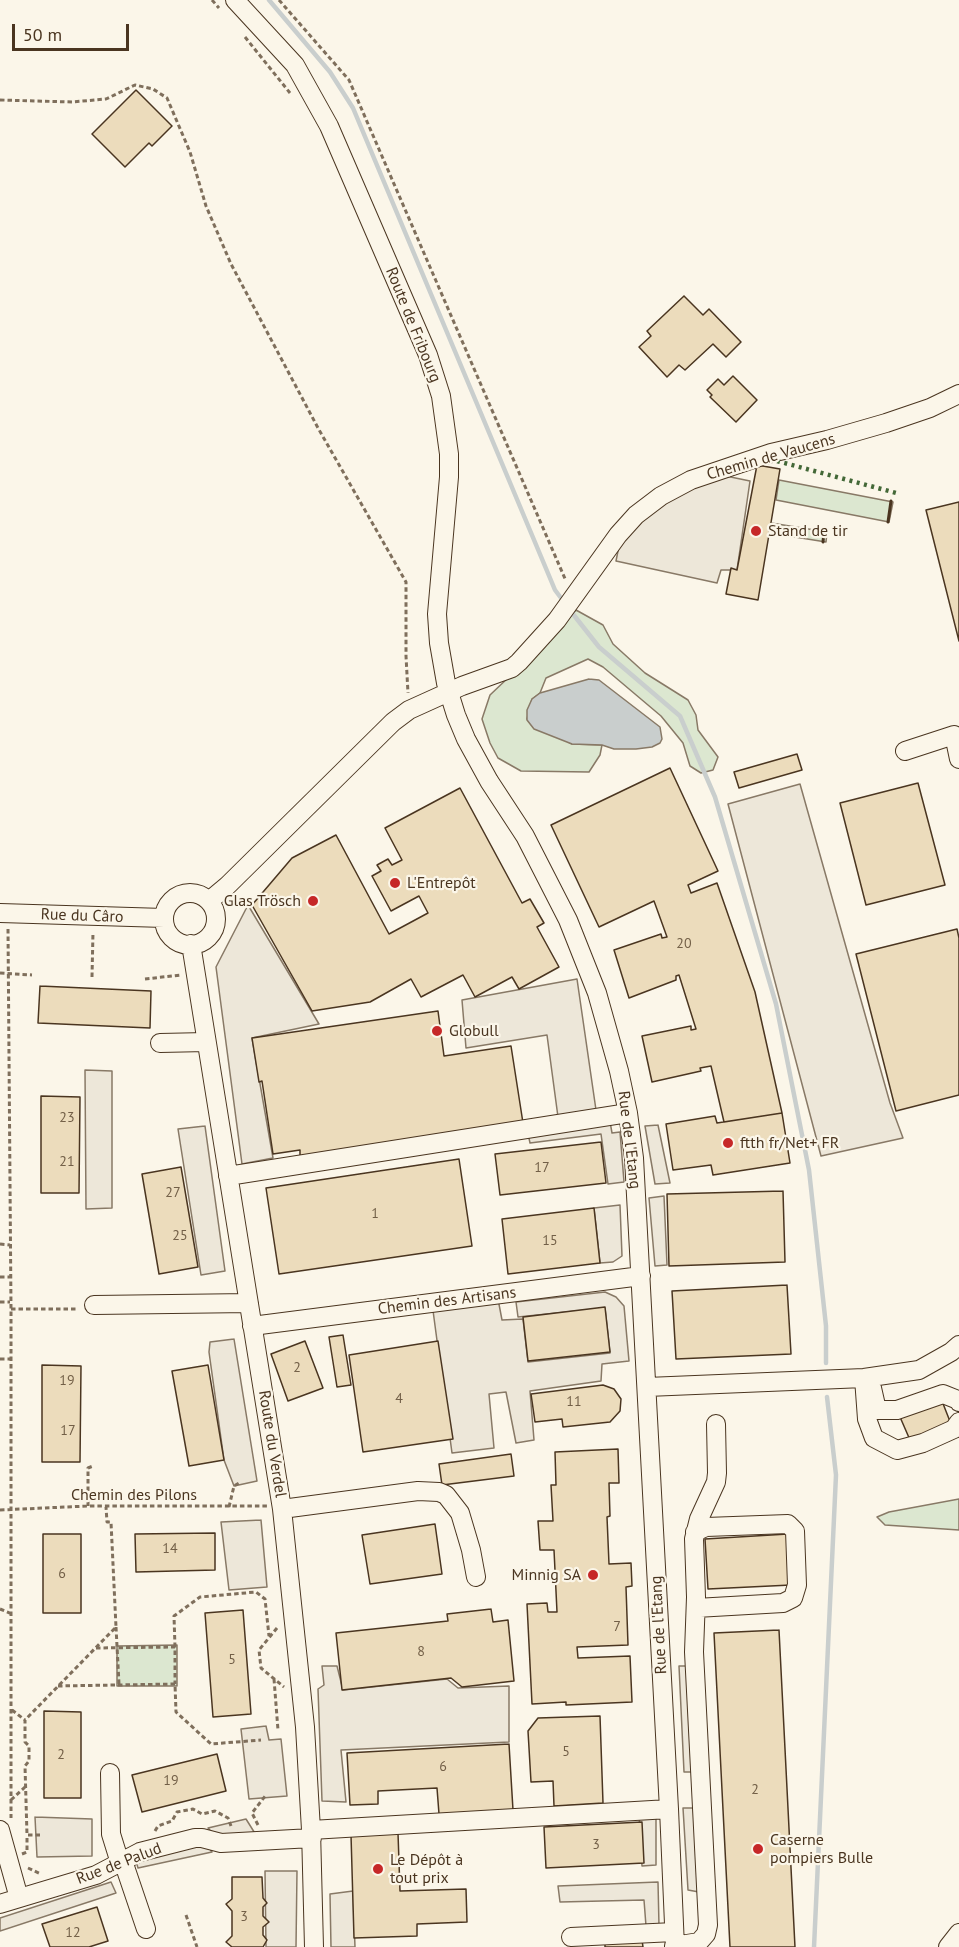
<!DOCTYPE html>
<meta charset="utf-8">
<style>
body{margin:0}
#map{position:relative;width:959px;height:1947px;overflow:hidden;background:#fbf6e9;font-family:"PT Sans",sans-serif}
canvas{display:block}
.scale{position:absolute;left:12px;top:24px;width:117px;height:27px;box-sizing:border-box;border:3px solid #4a3520;border-top:0;padding-left:8px;font-size:18px;line-height:21px;white-space:nowrap;color:#4a3520;-webkit-text-stroke:4px #fbf6e9;paint-order:stroke}
</style>
<div id="map">
<canvas width="959" height="1947"></canvas>
<div class="scale">50 m</div>
</div>
<script>
const g = document.querySelector('canvas').getContext('2d');
g.lineJoin = 'round';
function fillPath(path, color) { g.fillStyle = color; g.fill(path, 'evenodd'); }
const toPath = rows => new Path2D(rows.map(r => 'M' + r).join(''));
function stroke(path, color, width, dash) { g.strokeStyle = color; g.lineWidth = width; g.lineCap = dash ? 'butt' : 'round'; g.setLineDash(dash || []); g.stroke(path); }
function write(font, color, halo, rows, align = 'center') {
  g.font = font + ' "PT Sans",sans-serif'; g.lineWidth = 4.5; g.setLineDash([]); g.textBaseline = 'middle'; g.strokeStyle = halo; g.fillStyle = color; for (const [text, x, y, turn = 0] of rows) {
    g.save(); g.translate(x, y); g.rotate((+turn || 0) * Math.PI / 180); g.textAlign = isNaN(turn) ? turn : align; if (halo) g.strokeText(text, 0, 0); g.fillText(text, 0, 0); g.restore();
  }
}
const green = toPath([
 [779,480,893,502,889,522,776,500,779,480],
 [771,523,827,532,826,542,770,533,771,523],
 [576,610,603,625,613,644,645,673,688,700,696,715,698,730,718,757,713,770,701,773,690,766,683,743,661,716,603,667,588,659,546,678,540,693,532,699,527,719,572,744,602,745,600,755,589,772,521,771,498,758,490,743,482,719,490,695,551,637,576,610],
 [959,1499,959,1530,885,1525,877,1517,889,1512,959,1499],
 [177,1645,177,1686,117,1686,117,1646,177,1645]
]);
fillPath(green, '#dce7d0');
stroke(green, '#887966', 1.5);
const parking = toPath([
 [721,475,750,481,737,570,721,570,717,583,616,561,619,546,658,504,721,475],
 [800,784,890,1103,903,1138,821,1156,728,804,800,784],
 [248,905,319,1024,252,1038,273,1158,242,1164,216,967,248,905],
 [577,979,596,1110,608,1110,612,1133,620,1132,624,1182,608,1184,601,1134,530,1143,526,1124,558,1117,547,1035,466,1048,462,1000,577,979],
 [85,1070,112,1071,112,1208,86,1209,85,1070],
 [658,1125,670,1183,655,1184,645,1126,658,1125],
 [205,1126,225,1271,201,1275,178,1129,205,1126],
 [664,1196,667,1265,655,1266,649,1198,664,1196],
 [620,1205,622,1256,613,1262,600,1263,594,1208,620,1205],
 [605,1292,616,1297,624,1306,629,1361,602,1364,601,1381,530,1391,534,1440,516,1443,506,1392,489,1394,494,1448,452,1453,432,1303,498,1299,502,1320,523,1319,528,1362,610,1353,605,1308,518,1317,516,1302,605,1292],
 [234,1339,257,1481,234,1486,224,1460,209,1352,210,1342,234,1339],
 [261,1520,267,1587,229,1590,221,1522,261,1520],
 [322,1666,337,1666,343,1690,447,1679,458,1688,509,1686,509,1742,341,1750,346,1802,322,1801,318,1689,324,1685,322,1666],
 [679,1666,688,1666,694,1772,684,1772,679,1666],
 [266,1726,269,1740,281,1739,287,1796,249,1799,241,1729,266,1726],
 [683,1808,696,1808,699,1892,688,1890,683,1808],
 [656,1813,656,1865,642,1866,639,1814,656,1813],
 [35,1817,92,1819,92,1856,37,1857,35,1817],
 [246,1819,256,1835,217,1838,208,1828,246,1819],
 [206,1842,212,1852,138,1868,135,1857,206,1842],
 [265,1871,297,1871,296,1947,266,1947,265,1871],
 [111,1882,116,1893,0,1931,0,1918,111,1882],
 [658,1882,659,1926,646,1926,644,1900,560,1902,558,1886,658,1882],
 [353,1891,355,1947,331,1947,330,1894,353,1891]
]);
fillPath(parking, '#ede7d9');
stroke(parking, '#887966', 1.5);
const water = toPath([
 [589,679,599,680,660,727,662,739,660,743,652,747,636,749,614,749,602,745,572,744,534,729,527,720,527,710,532,699,540,693,589,679]
]);
fillPath(water, '#c9cecd');
stroke(water, '#887966', 1.5);
stroke(toPath([
 [269,0,330,72,353,108,555,590,564,602],
 [569,609,599,647,680,716,715,797,776,1004,809,1170,826,1326,826,1363],
 [814,1947,836,1475,827,1397]
]), '#c9cecd', 4.5);
const building = toPath([
 [136,90,172,126,152,146,149,143,125,167,92,134,136,90],
 [684,296,703,315,709,309,741,342,726,357,713,344,685,370,679,365,667,377,639,347,651,336,647,331,684,296],
 [733,376,757,400,736,422,710,397,712,395,707,390,718,379,724,385,733,376],
 [757,465,780,469,758,600,726,594,731,568,737,570,757,465],
 [959,502,959,641,926,510,959,502],
 [797,754,802,770,739,788,734,772,797,754],
 [670,768,718,871,688,885,691,893,717,883,755,992,782,1113,724,1122,711,1066,700,1068,701,1071,652,1082,642,1036,691,1026,691,1030,696,1029,679,975,676,976,676,980,629,998,614,950,661,934,662,938,667,937,654,901,599,927,551,825,670,768],
 [918,783,945,885,866,905,840,803,918,783],
 [460,788,522,903,530,899,544,923,537,927,559,967,519,989,512,977,475,997,463,975,421,997,411,979,370,1002,312,1011,252,905,292,858,336,835,389,934,428,913,419,896,391,911,372,876,381,871,377,865,388,859,392,865,402,860,385,828,460,788],
 [957,929,959,938,959,1095,896,1111,856,954,957,929],
 [40,986,151,991,150,1028,38,1023,40,986],
 [438,1011,444,1056,511,1046,523,1123,300,1156,300,1150,273,1154,262,1081,259,1082,252,1038,438,1011],
 [41,1096,80,1097,79,1193,41,1193,41,1096],
 [782,1113,790,1163,713,1175,711,1165,673,1170,666,1124,715,1116,717,1123,782,1113],
 [601,1142,606,1183,500,1195,495,1154,601,1142],
 [459,1159,472,1246,279,1274,266,1188,459,1159],
 [181,1167,198,1267,159,1274,142,1174,181,1167],
 [783,1191,785,1262,669,1266,667,1194,783,1191],
 [594,1208,600,1263,508,1274,502,1219,594,1208],
 [787,1285,791,1354,676,1359,672,1291,787,1285],
 [605,1307,610,1352,528,1361,523,1317,605,1307],
 [343,1335,351,1385,337,1387,329,1337,343,1335],
 [305,1341,323,1388,288,1401,271,1354,305,1341],
 [438,1341,453,1439,363,1452,349,1355,438,1341],
 [42,1365,81,1366,80,1462,42,1462,42,1365],
 [208,1365,224,1460,189,1466,172,1371,208,1365],
 [603,1385,614,1389,621,1399,620,1411,610,1422,563,1427,562,1419,535,1422,531,1394,603,1385],
 [942,1401,951,1424,910,1440,900,1417,942,1401],
 [618,1449,619,1483,609,1483,610,1516,607,1517,609,1564,631,1563,632,1586,626,1587,628,1645,577,1647,578,1658,630,1656,632,1702,566,1705,566,1702,532,1704,527,1604,547,1603,548,1612,557,1612,554,1550,540,1550,538,1521,553,1521,551,1485,556,1485,555,1452,618,1449],
 [511,1454,514,1476,442,1485,439,1464,511,1454],
 [435,1524,442,1574,370,1584,362,1535,435,1524],
 [215,1533,215,1570,136,1572,135,1534,215,1533],
 [43,1534,81,1534,81,1613,43,1613,43,1534],
 [788,1534,791,1585,708,1589,705,1539,788,1534],
 [491,1609,493,1622,508,1620,514,1681,462,1687,451,1678,342,1690,336,1633,448,1621,447,1614,491,1609],
 [243,1610,251,1714,213,1717,205,1613,243,1610],
 [779,1630,795,1947,730,1947,714,1633,779,1630],
 [44,1711,81,1712,81,1798,44,1798,44,1711],
 [600,1716,603,1803,554,1806,553,1781,531,1782,528,1731,538,1718,600,1716],
 [509,1744,513,1810,439,1814,437,1788,378,1791,378,1804,350,1805,347,1753,509,1744],
 [217,1754,226,1791,142,1812,132,1775,217,1754],
 [642,1822,644,1863,546,1868,544,1827,642,1822],
 [398,1833,400,1891,466,1889,467,1922,417,1924,417,1936,354,1938,351,1835,398,1833],
 [232,1877,262,1877,263,1898,267,1903,263,1907,263,1916,269,1922,263,1927,263,1935,267,1940,263,1947,232,1947,226,1942,232,1936,232,1911,226,1904,232,1899,232,1877],
 [97,1907,108,1941,89,1947,50,1947,42,1924,97,1907],
 [642,1940,643,1947,605,1947,605,1942,642,1940]
]);
fillPath(building, '#ecdcbc');
stroke(building, '#4a3520', 1.5);
const minor = toPath([
 [235,0,295,65,329,126,428,355,441,396,449,454,449,477,437,614,439,643,446,683,456,715,466,739,489,781,525,836,568,920,597,993,619,1071,628,1113,634,1158,669,1809,675,1947],
 [905,751,954,735,959,759],
 '164 919a26 26 0 1 1 52 0a26 26 0 1 1-52 0Z',
 [209,901,227,886,393,722,409,710,462,686,512,668,519,662,557,620,618,535,636,515,661,496,691,480,771,453,827,440,886,423,930,408,959,394],
 [0,913,164,918],
 [191,944,282,1509,305,1727,311,1830,314,1947],
 [160,1043,206,1042],
 [228,1176,628,1113],
 [94,1305,249,1303],
 [252,1326,641,1276],
 [864,1378,867,1419,874,1438,897,1450,923,1443,954,1429,959,1422],
 [647,1387,864,1378,919,1370,951,1352,959,1345],
 [872,1388,877,1410,897,1410,943,1394,958,1400,959,1402],
 [282,1509,418,1491,439,1492,446,1495,460,1513,471,1550,476,1577],
 [695,1532,706,1527,788,1524,795,1531,797,1585,793,1598,783,1603,696,1608],
 [110,1773,111,1834,120,1863],
 [0,1830,19,1898],
 [311,1830,669,1809],
 [123,1861,146,1929],
 [0,1904,96,1875,140,1852,195,1838,202,1838,221,1843,312,1838],
 [571,1937,674,1932],
 [674,1946,699,1942,706,1934,708,1925,694,1652,696,1597,694,1539,699,1519,716,1482,717,1473,716,1424],
 [948,1947,959,1933]
]);
stroke(minor, '#4a3520', 20);
stroke(toPath([
 [212,0,219,8],
 [279,0,349,80,566,581],
 [245,37,290,93],
 [0,100,72,102,106,99,135,85,153,89,167,98,190,152,206,206,231,264,318,428,406,582,406,656,408,693],
 [8,929,11,1309,11,1818],
 [0,973,32,975],
 [92,977,93,932],
 [145,979,181,975],
 [0,1244,10,1245],
 [0,1277,10,1277],
 [0,1302,10,1302],
 [11,1309,78,1309],
 [0,1359,11,1359],
 [88,1506,88,1468,93,1466],
 [229,1507,234,1486,239,1483],
 [0,1510,88,1506,267,1506],
 [0,1609,12,1614],
 [116,1627,119,1684],
 [277,1628,259,1650,261,1668,284,1687],
 [175,1647,174,1616,200,1597,256,1592,265,1599,269,1636],
 [96,1648,175,1647,175,1684],
 [274,1679,278,1730],
 [58,1686,175,1684,176,1712,211,1744,261,1740],
 [12,1710,25,1720],
 [11,1800,25,1787],
 [258,1825,252,1813,266,1795],
 [155,1831,158,1826,172,1821,177,1812,193,1809,202,1814,215,1811,228,1818,231,1826],
 [40,1835,27,1835,25,1766,29,1761,29,1746,25,1742,25,1720,116,1627,111,1522,107,1522,106,1507],
 [22,1854,27,1852,27,1835],
 [28,1868,41,1874],
 [186,1915,197,1947]
]), '#7f6f5c', 3, [4.5, 3]);
stroke(minor, '#fbf6e9', 18);
stroke(toPath([
 [777,461,900,494]
]), '#436837', 4.5, [3, 4.5]);
stroke(toPath([
 [888,522,891,501],
 [823,542,824,532]
]), '#4a3520', 3);
for (const [x, y, r, color] of [
 [756,531,6,"#c62828"],
 [395,883,6,"#c62828"],
 [313,901,6,"#c62828"],
 [437,1031,6,"#c62828"],
 [728,1143,6,"#c62828"],
 [593,1575,6,"#c62828"],
 [758,1849,6,"#c62828"],
 [378,1869,6,"#c62828"]
]) { const dot = new Path2D(); dot.arc(x, y, r, 0, 2 * Math.PI); g.fillStyle = color; g.fill(dot); stroke(dot, '#fbf6e9', 2); }
write('14px', '#725f47', null, [
 ["20",684,944],
 ["23",67,1118],
 ["21",67,1162],
 ["17",542,1168],
 ["27",173,1193],
 ["1",375,1214],
 ["25",180,1236],
 ["15",550,1241],
 ["2",297,1368],
 ["19",67,1381],
 ["4",399,1399],
 ["11",574,1402],
 ["17",68,1431],
 ["14",170,1549],
 ["6",62,1574],
 ["7",617,1627],
 ["8",421,1652],
 ["5",232,1660],
 ["5",566,1752],
 ["2",61,1755],
 ["6",443,1767],
 ["19",171,1781],
 ["2",755,1790],
 ["3",596,1845],
 ["3",244,1917],
 ["12",73,1933]
]);
write('16px', '#4a3520', '#fbf6e9', [
 ["Route de Fribourg",413,325,68],
 ["Chemin de Vaucens",771,457,-16],
 ["Rue du Câro",82,916,2],
 ["Rue de l'Etang",629,1140,83],
 ["Chemin des Artisans",447,1301,-7],
 ["Route du Verdel",272,1444,81],
 ["Chemin des Pilons",134,1495],
 ["Rue de l'Etang",659,1625,-93],
 ["Rue de Palud",119,1864,-21]
]);
write('16px', '#4a3520', '#fbf6e9', [
 ["Stand de tir",768,531],
 ["L'Entrepôt",407,883],
 ["Glas Trösch",301,901,"right"],
 ["Globull",449,1031],
 ["ftth fr/Net+ FR",740,1143],
 ["Minnig SA",581,1575,"right"],
 ["Caserne",770,1840],
 ["pompiers Bulle",770,1858],
 ["Le Dépôt à",390,1860],
 ["tout prix",390,1878]
], 'left');
</script>
